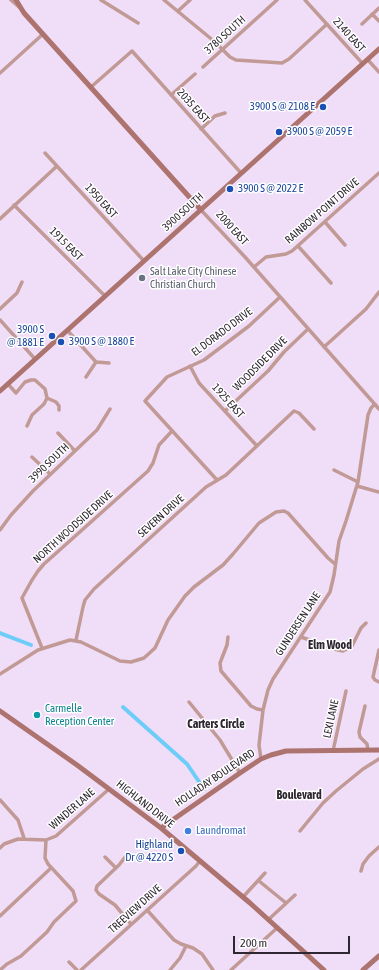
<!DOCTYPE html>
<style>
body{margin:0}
#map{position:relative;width:379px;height:970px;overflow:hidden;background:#f0ddf8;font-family:"Asap Condensed",sans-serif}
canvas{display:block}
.scale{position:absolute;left:233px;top:936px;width:117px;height:18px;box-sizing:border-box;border:2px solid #2e2731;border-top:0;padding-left:5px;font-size:12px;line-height:14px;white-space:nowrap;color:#2e2731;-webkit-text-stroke:3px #fff;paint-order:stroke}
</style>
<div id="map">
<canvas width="379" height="970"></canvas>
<div class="scale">200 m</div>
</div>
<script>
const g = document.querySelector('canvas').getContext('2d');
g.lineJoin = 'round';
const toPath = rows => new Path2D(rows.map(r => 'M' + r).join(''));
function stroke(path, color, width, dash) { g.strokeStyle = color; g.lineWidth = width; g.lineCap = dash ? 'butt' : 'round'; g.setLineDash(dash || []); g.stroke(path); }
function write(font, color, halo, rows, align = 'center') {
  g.font = font + ' "Asap Condensed",sans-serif'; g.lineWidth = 3; g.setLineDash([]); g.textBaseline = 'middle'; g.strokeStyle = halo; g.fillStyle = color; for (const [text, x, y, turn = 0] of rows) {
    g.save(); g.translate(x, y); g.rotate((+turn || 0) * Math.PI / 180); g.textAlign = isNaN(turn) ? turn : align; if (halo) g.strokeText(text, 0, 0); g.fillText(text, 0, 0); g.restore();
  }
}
stroke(toPath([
 [0,633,31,645],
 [123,707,187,764,204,789]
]), '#6ecdf8', 4);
stroke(toPath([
 [11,0,19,7],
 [101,0,138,23],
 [164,0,215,42,230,57,236,60,282,63,289,59,327,24],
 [305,0,363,64],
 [178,11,190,0],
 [372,14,379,21],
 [362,24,379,8],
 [368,60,379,72],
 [203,67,277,0],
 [0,73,43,34],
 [91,87,132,51,241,173],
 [171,95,195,74],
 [201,129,215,116,225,113],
 [45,153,144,261],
 [14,205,105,296],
 [201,210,245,257,379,409],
 [0,219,57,166],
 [325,222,345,245],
 [298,246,331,283],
 [254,267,266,257,286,254,292,251,379,173],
 [0,309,17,293,22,282],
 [0,320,35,359],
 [67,330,96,362,109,363],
 [324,347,366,309,379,292],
 [190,366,199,383,257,446],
 [86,377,96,362],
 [8,384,16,393,25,382,31,380,35,380,45,389,47,398],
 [47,398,56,402,59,406,59,410],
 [225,411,268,371,284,352,308,329],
 [27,426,32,415,44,404,47,398],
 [58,433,75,451],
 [32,457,50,474],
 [334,470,358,482],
 [217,480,145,401,167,377,204,360,249,326,280,297],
 [357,486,379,492],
 [0,530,11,515,33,491,97,430,110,409],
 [228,637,227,645,220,663,221,671,251,706,257,709,263,710],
 [301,637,338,650,343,651,352,646,361,628,366,623],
 [76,640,83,607,85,600,94,589,206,487,226,475,294,411,299,413,314,429],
 [42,648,22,598,32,580,38,571,44,564,148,471,153,463,159,445,172,431],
 [379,650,373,677,375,680,379,682],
 [0,674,38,650,70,640,81,642,120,661,131,662,144,658,155,648,168,620,185,596,194,587,223,565,233,554,259,523,276,512,284,511,288,513,328,558,335,564],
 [189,702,220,740,240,773],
 [365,706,359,732,360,737,367,744,368,750],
 [333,751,346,691],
 [261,759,259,745,263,710,268,690,273,679,330,592,334,575,339,541,346,521,358,482,368,415,371,408,375,404],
 [0,800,18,820,24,838],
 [300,831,323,803,336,791,363,769,379,759],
 [0,848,4,844,18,839,46,840,56,836,109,789],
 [126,856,119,865,97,886,96,890,99,894,115,905,131,924],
 [105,857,116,868],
 [361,871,363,864,369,856,379,847],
 [259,881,286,903],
 [243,897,265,873],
 [147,910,174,940,181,944,193,948,202,954,213,970],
 [0,916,51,868],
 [268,920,295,895],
 [69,962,77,970],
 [0,970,7,964,21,956,47,932,54,922,76,901,73,891,48,864,45,858,46,840],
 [81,970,196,866,200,861],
 [170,970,180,958,186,946],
 [231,970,277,928]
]), '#c19995', 3.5);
stroke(toPath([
 [16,0,24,13,201,210],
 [0,391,379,49],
 [0,711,77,765,161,828,250,903,324,970],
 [161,828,240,773,261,759,271,755,286,751,379,750],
 [363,970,379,956]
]), '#ad736e', 5);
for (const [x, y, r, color] of [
 [323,107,4,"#1a4fb4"],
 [279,132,4,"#1a4fb4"],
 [230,189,4,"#1a4fb4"],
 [142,278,4,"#6b7280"],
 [52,336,4,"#1a4fb4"],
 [61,342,4,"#1a4fb4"],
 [37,715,4,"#0f9aa8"],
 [188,831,4,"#3f7fe0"],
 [181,851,4,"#1a4fb4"]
]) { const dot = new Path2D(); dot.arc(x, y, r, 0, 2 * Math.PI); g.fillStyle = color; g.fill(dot); stroke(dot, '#fff', 1.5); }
write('11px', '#2e2731', '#fff', [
 ["3780 SOUTH",225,35,-42],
 ["2140 EAST",349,35,48],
 ["2035 EAST",193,106,48],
 ["1950 EAST",101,201,48],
 ["RAINBOW POINT DRIVE",322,211,-41],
 ["3900 SOUTH",183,212,-42],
 ["2000 EAST",232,228,48],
 ["1915 EAST",66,244,45],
 ["EL DORADO DRIVE",222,332,-37],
 ["WOODSIDE DRIVE",260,364,-45],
 ["1925 EAST",228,401,48],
 ["3990 SOUTH",49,463,-44],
 ["SEVERN DRIVE",161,516,-42],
 ["NORTH WOODSIDE DRIVE",73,527,-42],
 ["GUNDERSEN LANE",298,624,-57],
 ["LEXI LANE",331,719,-78],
 ["HOLLADAY BOULEVARD",215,778,-34],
 ["HIGHLAND DRIVE",145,804,38],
 ["WINDER LANE",72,809,-41],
 ["TREEVIEW DRIVE",135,909,-42]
]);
write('11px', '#164399', '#fff', [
 ["3900 S @ 2108 E",315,107],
 ["3900 S @ 2059 E",287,132,"left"],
 ["3900 S @ 2022 E",238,189,"left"],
 ["3900 S",44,330],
 ["@ 1881 E",44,343],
 ["3900 S @ 1880 E",69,342,"left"],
 ["Highland",173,845],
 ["Dr @ 4220 S",173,858]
], 'right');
write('11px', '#5b616d', '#fff', [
 ["Salt Lake City Chinese",150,272],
 ["Christian Church",150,285]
], 'left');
write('11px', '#0d838f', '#fff', [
 ["Carmelle",45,709],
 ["Reception Center",45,722]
], 'left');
write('11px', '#366cbe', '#fff', [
 ["Laundromat",196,831]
], 'left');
write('bold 12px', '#2e2731', '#fff', [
 ["Elm Wood",330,645],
 ["Carters Circle",216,724],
 ["Boulevard",299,795]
]);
</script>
